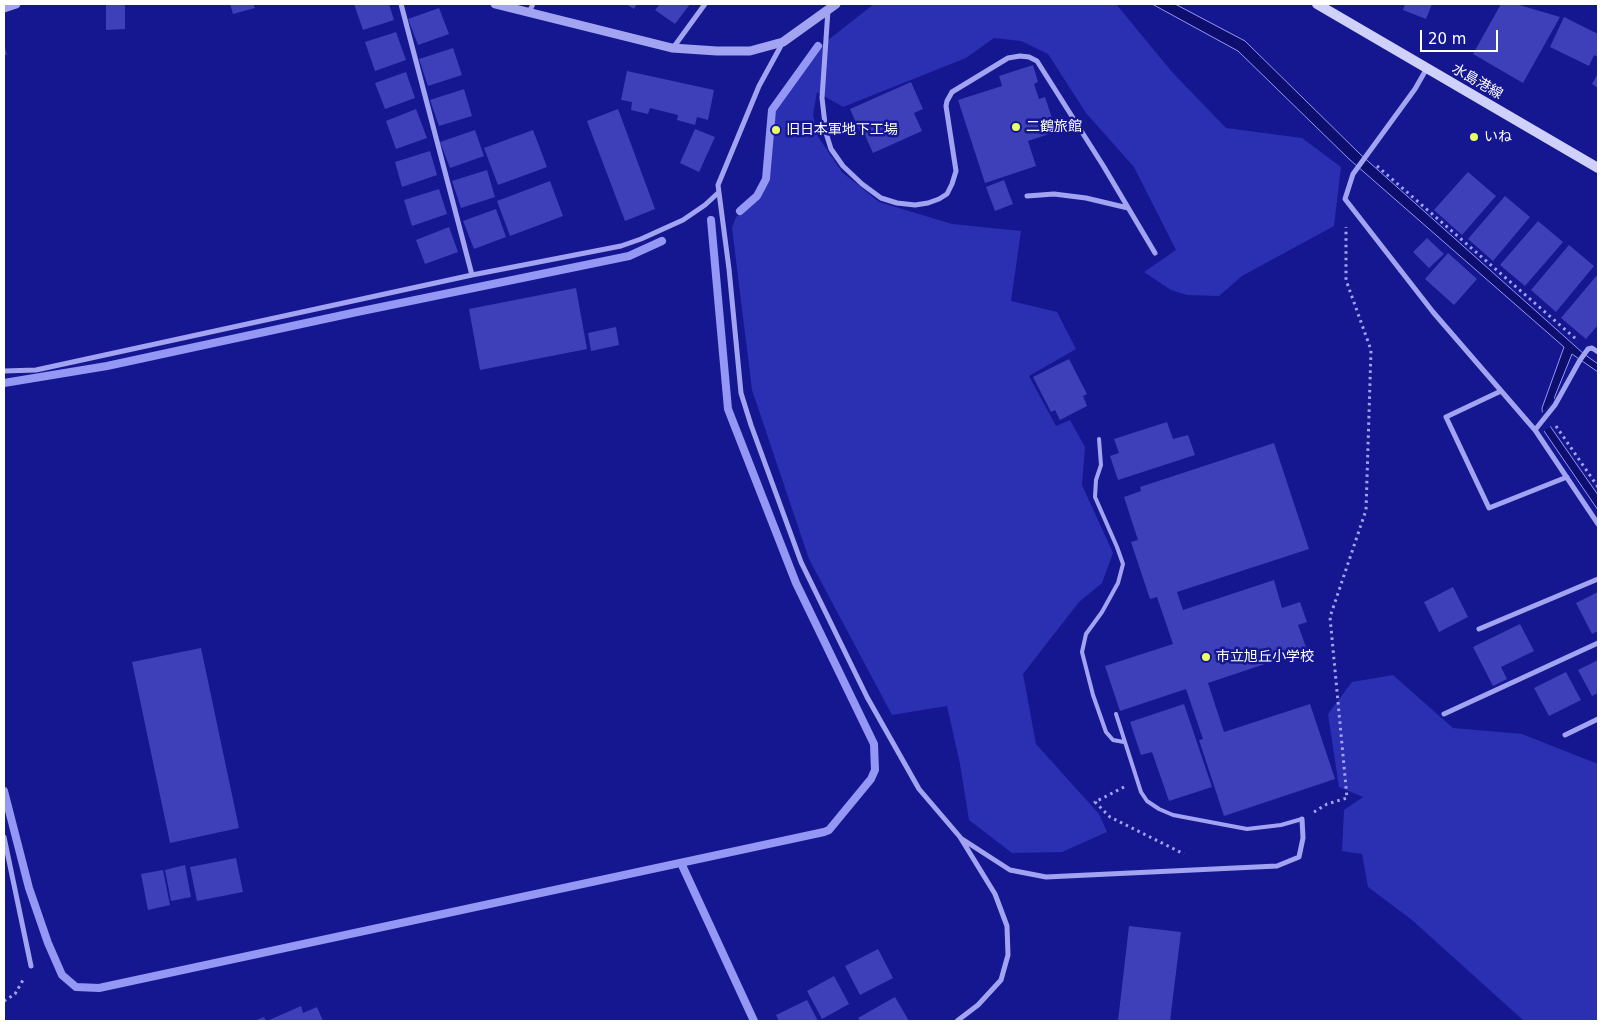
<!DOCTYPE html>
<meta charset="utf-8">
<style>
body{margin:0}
#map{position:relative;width:1602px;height:1025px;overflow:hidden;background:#151791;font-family:"DejaVu Sans",sans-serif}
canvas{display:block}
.frame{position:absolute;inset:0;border:5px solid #fff;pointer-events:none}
.scale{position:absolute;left:1420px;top:30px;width:78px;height:22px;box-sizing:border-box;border:2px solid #fff;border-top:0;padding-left:6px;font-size:15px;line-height:18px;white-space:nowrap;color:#fff;-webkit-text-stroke:4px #151791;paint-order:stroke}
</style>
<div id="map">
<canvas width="1602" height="1025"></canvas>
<div class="frame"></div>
<div class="scale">20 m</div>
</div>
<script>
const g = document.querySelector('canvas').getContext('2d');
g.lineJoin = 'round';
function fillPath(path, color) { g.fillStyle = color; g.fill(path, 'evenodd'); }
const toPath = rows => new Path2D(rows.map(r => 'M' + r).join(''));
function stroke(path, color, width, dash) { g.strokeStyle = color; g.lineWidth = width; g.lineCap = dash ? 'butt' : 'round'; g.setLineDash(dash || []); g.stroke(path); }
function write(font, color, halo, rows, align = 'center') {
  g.font = font + ' "DejaVu Sans","Noto Sans JP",sans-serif'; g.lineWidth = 5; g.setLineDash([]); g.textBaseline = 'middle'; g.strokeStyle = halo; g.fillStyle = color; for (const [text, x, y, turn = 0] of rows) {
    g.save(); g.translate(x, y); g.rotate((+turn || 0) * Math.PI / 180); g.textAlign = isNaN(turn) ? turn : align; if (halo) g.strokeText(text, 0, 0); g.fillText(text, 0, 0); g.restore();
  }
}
fillPath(toPath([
 [874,4,1116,4,1172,72,1226,128,1302,138,1341,167,1334,226,1242,276,1219,296,1187,295,1171,290,1144,272,1176,250,1134,167,1086,113,1048,54,1021,41,994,38,966,58,843,107,817,92,813,115,819,138,842,172,879,202,952,224,1021,231,1011,301,1057,312,1076,349,1029,376,1056,426,1070,420,1085,447,1082,485,1113,553,1102,583,1079,602,1023,674,1036,744,1099,814,1107,832,1062,852,1012,853,969,820,960,764,947,706,892,715,809,559,752,390,732,228,736,217,759,198,770,180,775,113,823,44],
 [1393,675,1453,728,1522,734,1598,764,1598,1021,1524,1021,1412,920,1368,887,1362,854,1342,851,1344,810,1363,797,1339,787,1328,714,1352,682]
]), '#2b2fb1');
const water = toPath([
 [1152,4,1175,4,1245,41,1360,154,1584,354,1598,364,1598,372,1572,354,1555,396,1550,426,1598,495,1598,510,1544,431,1542,408,1564,347,1349,159,1238,51,1152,4]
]);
fillPath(water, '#0d0e6e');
stroke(water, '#9498f4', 1);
fillPath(toPath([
 [1557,396,1552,425,1543,432,1540,415]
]), '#151791');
stroke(toPath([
 [740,211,757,196,766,179,772,110,818,46],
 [4,383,107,366,357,312,629,256,662,241],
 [4,791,29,888,48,943,62,975,76,987,99,988,824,832,829,830,871,779,875,770,874,744,796,583,728,409,711,220],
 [681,863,754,1021]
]), '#9498f4', 8);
fillPath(toPath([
 [106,4,125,4,125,29,106,30],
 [230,4,253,4,255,8,233,14],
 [354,4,389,4,394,20,363,30],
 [626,4,637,4,634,9],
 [660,4,690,4,675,24,655,10],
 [1405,4,1432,4,1426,19,1403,10],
 [1501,4,1516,4,1560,17,1523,83,1473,54],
 [439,8,449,34,418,45,408,19],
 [1564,17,1598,34,1598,57,1594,55,1589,66,1550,47],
 [396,32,406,60,375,71,365,42],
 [4,43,7,55,4,55],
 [453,48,462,75,428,86,419,59],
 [1033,65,1038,82,1034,84,1039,99,1045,97,1054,124,1047,126,1049,134,1028,141,1036,166,985,183,958,100,1002,86,999,76],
 [627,71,714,90,708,120,697,117,695,125,677,120,678,115,650,108,648,114,631,110,632,102,621,100],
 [406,72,415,98,385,109,375,83],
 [1598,73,1598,88,1592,84],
 [911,82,923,109,914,113,922,131,873,153,864,133,861,134,850,109],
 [464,89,472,116,439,126,430,100],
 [416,109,427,138,396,149,386,121],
 [618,109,655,209,625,221,587,121],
 [695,129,715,137,699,172,680,163],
 [475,130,484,156,450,168,440,142],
 [533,130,547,167,498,185,484,148],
 [430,151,437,175,402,187,395,162],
 [487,170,495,197,461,208,452,181],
 [1468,172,1496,196,1462,235,1434,210],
 [1004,180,1013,204,995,211,986,187],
 [550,181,563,216,510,236,497,201],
 [439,189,447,214,412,226,404,200],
 [1505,196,1530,217,1493,261,1468,239],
 [496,209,506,237,474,249,463,221],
 [1538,221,1563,242,1525,286,1500,265],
 [449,227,458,252,425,264,416,240],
 [1427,238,1444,254,1429,268,1413,252],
 [1569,245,1594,266,1556,312,1531,290],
 [1448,253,1477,279,1454,305,1425,279],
 [1598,274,1598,325,1586,339,1561,318],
 [576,288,587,349,480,370,469,309],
 [616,327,619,345,591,351,588,333],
 [1069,359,1087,394,1083,396,1087,406,1060,420,1055,410,1051,412,1033,377],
 [1167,422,1173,439,1188,435,1195,455,1118,480,1110,456,1119,453,1114,439],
 [1274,443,1309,549,1177,592,1183,610,1274,580,1282,608,1300,602,1307,622,1298,625,1307,650,1208,683,1224,732,1310,704,1335,779,1224,816,1199,740,1203,739,1186,689,1120,711,1105,666,1173,644,1157,597,1150,599,1131,542,1138,540,1124,497,1141,491,1140,487],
 [1453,587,1468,617,1439,632,1424,602],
 [1598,592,1598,631,1592,634,1576,603],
 [1520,624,1534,651,1501,667,1507,679,1493,686,1473,647],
 [201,648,239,828,170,843,132,662],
 [1598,660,1598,693,1592,696,1578,670],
 [1566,672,1581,700,1549,716,1534,688],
 [1184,704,1212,787,1169,801,1152,752,1141,755,1130,722],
 [236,858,243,892,197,901,190,867],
 [185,865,191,897,171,901,165,870],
 [163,870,170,905,148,910,141,874],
 [1129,926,1181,932,1170,1021,1118,1021],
 [878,949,893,978,860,995,845,966],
 [834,976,849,1004,822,1019,807,991],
 [895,997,909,1021,860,1021,858,1018],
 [807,1000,818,1021,779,1021,776,1015],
 [301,1006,303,1013,317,1007,323,1021,267,1021],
 [264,1017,266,1021,254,1021]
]), '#3d40b9');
stroke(toPath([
 [1377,166,1576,339],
 [1556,426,1598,487],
 [1124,787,1095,802,1110,817,1184,854],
 [1314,812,1327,804,1347,798,1330,617,1366,510,1371,350,1346,280,1346,227],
 [4,1001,15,994,23,980]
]), '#a2a4f1', 3, [2.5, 4]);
stroke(toPath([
 [1099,439,1101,465,1096,480,1095,497,1117,547,1123,564,1118,583,1102,612,1086,634,1082,652,1093,695,1106,732,1113,740,1124,742],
 [1116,714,1141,792,1147,801,1159,809,1173,815,1247,829,1281,825,1302,819]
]), '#a2a4f1', 4);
stroke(toPath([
 [401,4,472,275],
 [828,10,822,98,826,133,831,149,843,166,862,184,881,198,897,203,915,205,928,203,939,199,947,194,952,184,956,171,946,106,947,101,952,92,1008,58,1020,56,1029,57,1037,61,1104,167,1155,253],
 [529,12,533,4],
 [783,42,759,86,718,185,729,269,741,393,751,425,801,562,867,697,919,789,960,837,995,894,1007,926,1008,955,1001,980,978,1005,957,1021],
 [673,48,705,4],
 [1427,68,1415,89,1353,174,1345,199,1433,312,1535,430,1598,524],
 [1027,196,1054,194,1086,198,1128,208],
 [4,371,36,370,472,275,621,246,641,239,683,220,705,205,718,193],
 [1501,391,1446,417,1489,508,1567,477],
 [1535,430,1555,405,1580,360,1588,349,1592,348,1598,352],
 [1479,629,1598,579],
 [1444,714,1598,643],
 [1565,735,1598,719],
 [4,837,31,966],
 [962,839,1010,870,1046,877,1277,866,1299,857,1303,838,1302,819]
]), '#a2a4f1', 5);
stroke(toPath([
 [495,4,672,48,717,51,750,51,783,42,836,4],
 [4,8,16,4]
]), '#a2a4f1', 9);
stroke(toPath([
 [1317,4,1598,168]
]), '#d0d1fb', 10);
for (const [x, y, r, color] of [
 [1016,127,5,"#eaff62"],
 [776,130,5,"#eaff62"],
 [1474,137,5,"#eaff62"],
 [1206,657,5,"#eaff62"]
]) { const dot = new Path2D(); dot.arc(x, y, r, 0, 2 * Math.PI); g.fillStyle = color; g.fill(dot); stroke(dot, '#151791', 2); }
write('14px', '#fff', '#151791', [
 ["水島港線",1477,82,30]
]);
write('14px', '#fff', '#151791', [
 ["二鶴旅館",1026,127],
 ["旧日本軍地下工場",786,130],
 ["いね",1484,137],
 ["市立旭丘小学校",1216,657]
], 'left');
</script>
